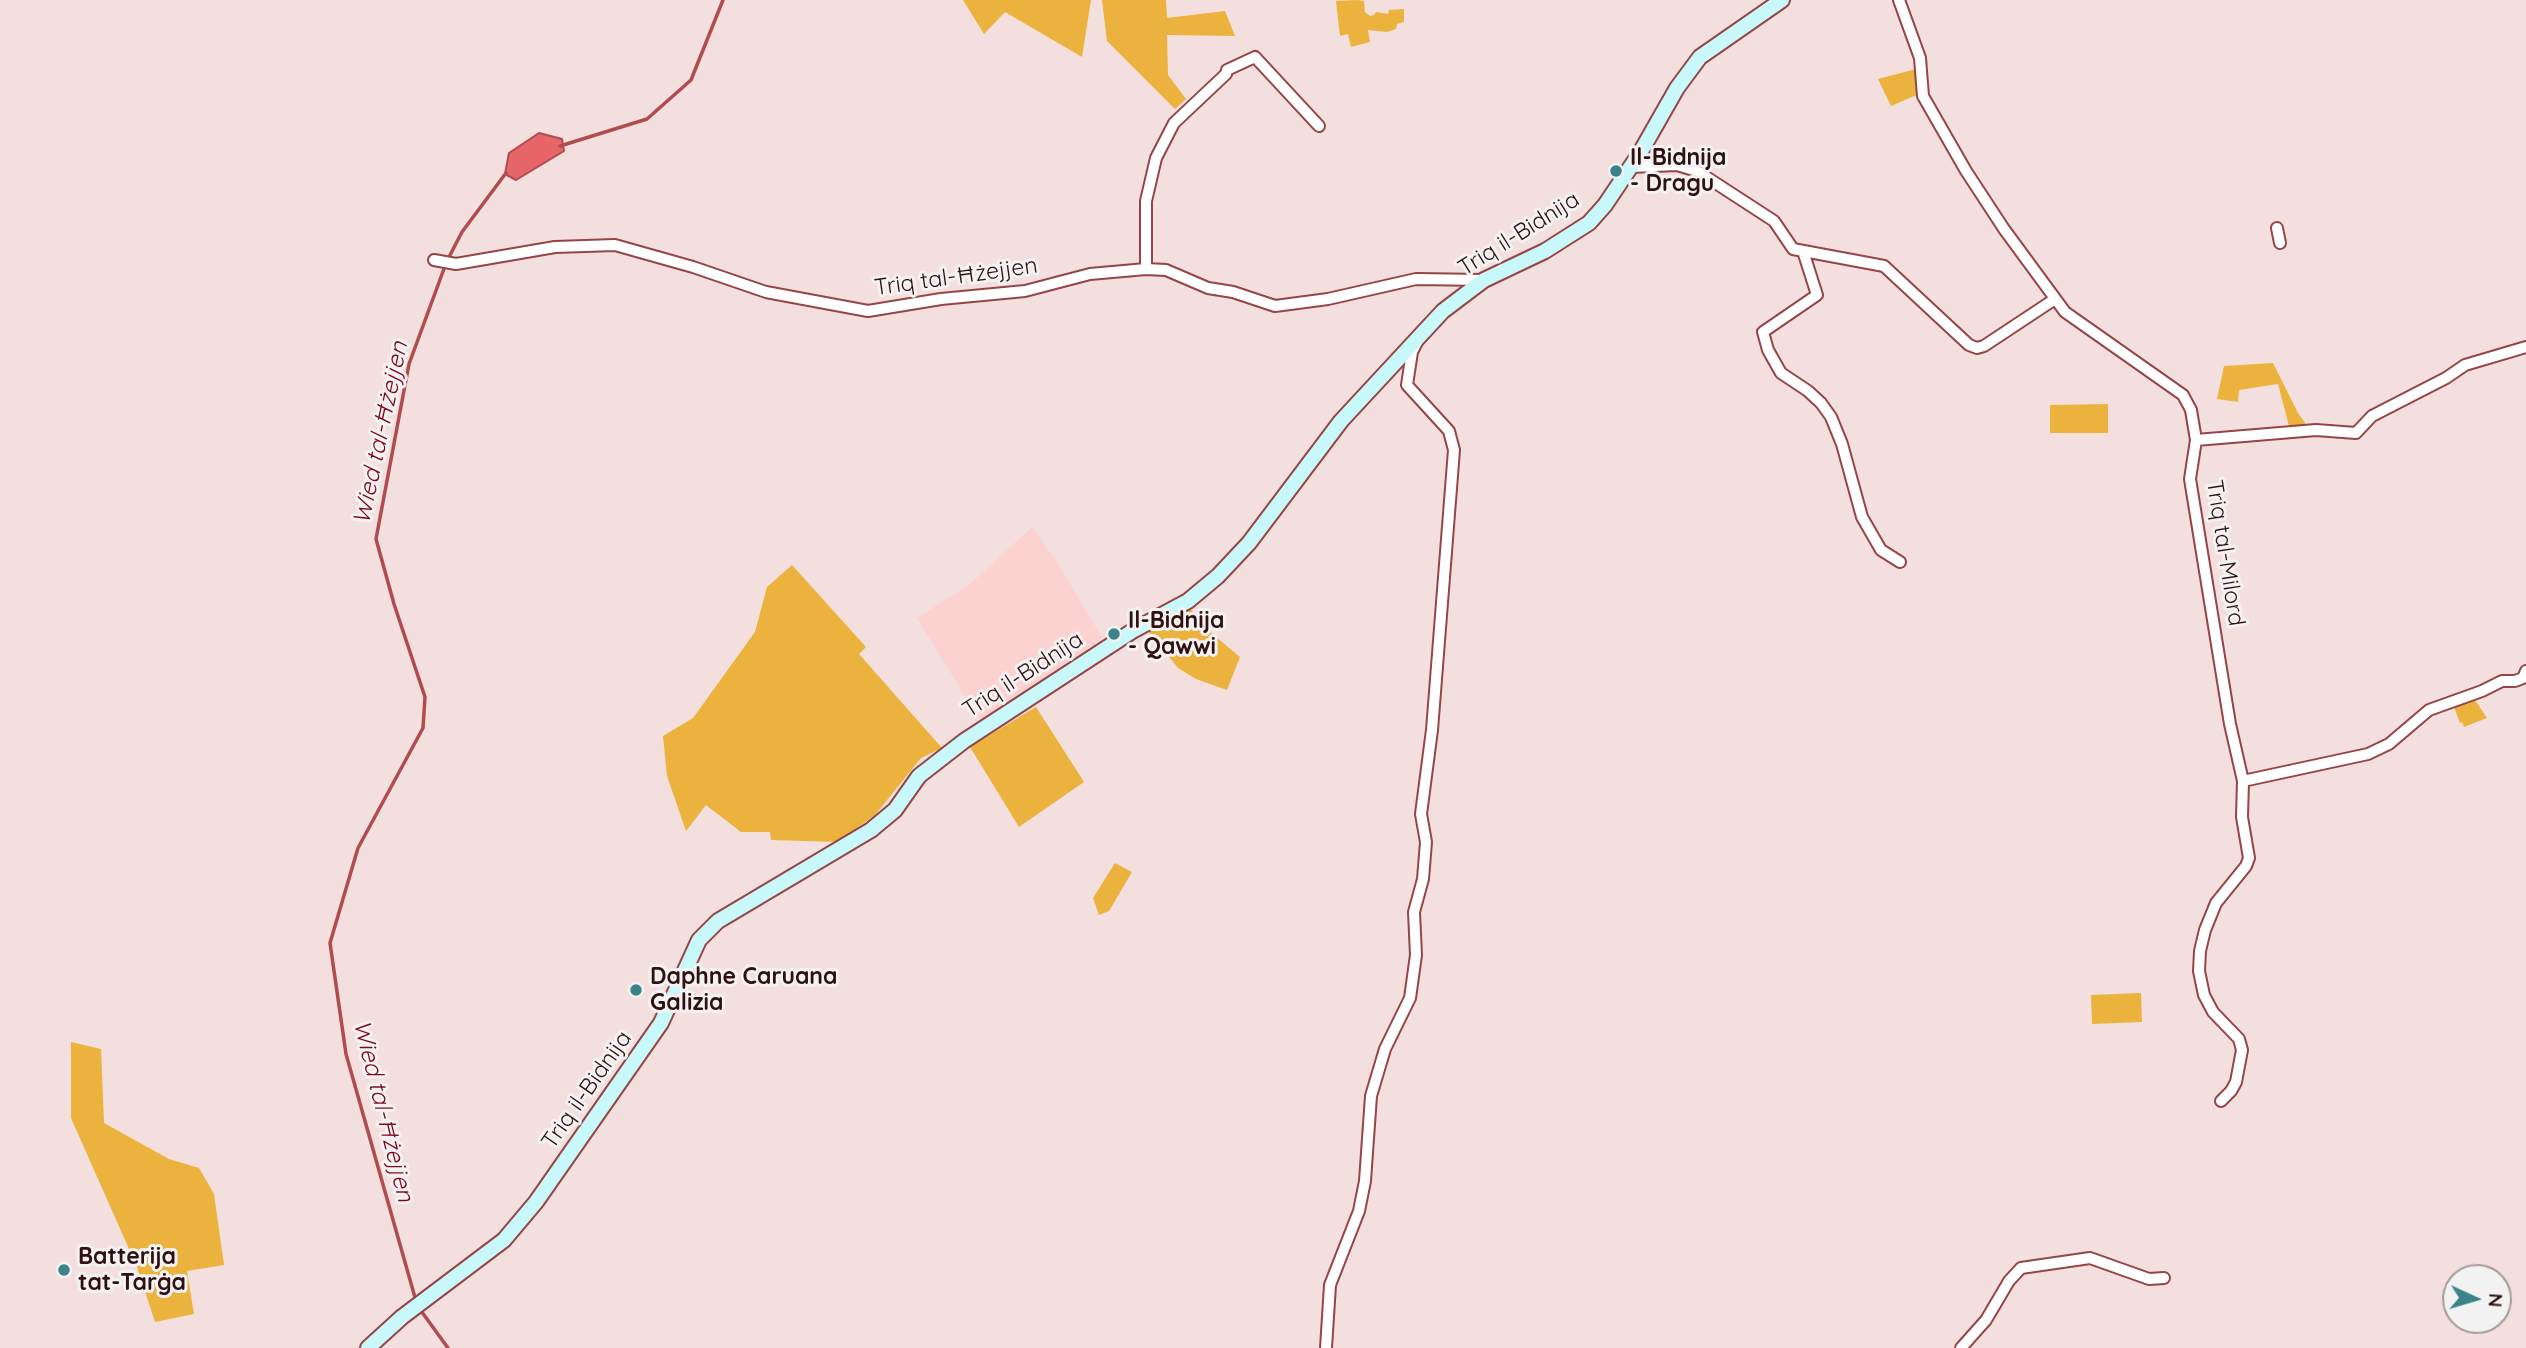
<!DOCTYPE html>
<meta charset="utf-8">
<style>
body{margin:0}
#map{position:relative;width:2526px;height:1348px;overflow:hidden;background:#f3dfde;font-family:Quicksand,sans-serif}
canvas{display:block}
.north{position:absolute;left:2442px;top:1264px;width:70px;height:70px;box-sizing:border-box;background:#f2f2f2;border:2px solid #a59898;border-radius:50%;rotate:94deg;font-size:19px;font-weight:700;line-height:28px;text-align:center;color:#311011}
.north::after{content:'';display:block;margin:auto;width:24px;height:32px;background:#3b8388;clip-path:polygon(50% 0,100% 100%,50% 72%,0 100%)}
</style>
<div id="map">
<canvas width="2526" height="1348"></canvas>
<div class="north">N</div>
</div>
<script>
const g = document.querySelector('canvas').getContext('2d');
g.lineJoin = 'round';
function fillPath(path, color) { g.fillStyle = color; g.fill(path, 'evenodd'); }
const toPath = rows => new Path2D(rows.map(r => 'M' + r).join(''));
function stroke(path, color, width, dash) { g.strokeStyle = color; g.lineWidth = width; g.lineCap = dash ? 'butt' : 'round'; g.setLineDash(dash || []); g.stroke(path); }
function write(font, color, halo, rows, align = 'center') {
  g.font = font + ' Quicksand,sans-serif'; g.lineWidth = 6; g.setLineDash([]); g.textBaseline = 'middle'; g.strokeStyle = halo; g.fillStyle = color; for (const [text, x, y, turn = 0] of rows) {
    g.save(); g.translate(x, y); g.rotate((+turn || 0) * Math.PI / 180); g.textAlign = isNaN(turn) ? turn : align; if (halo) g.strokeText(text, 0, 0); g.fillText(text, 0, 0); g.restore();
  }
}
fillPath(toPath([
 [1032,527,1057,562,1103,639,980,721,917,618,970,584]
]), '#fcd2d0');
fillPath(toPath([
 [963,0,1091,0,1082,57,1005,12,984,34],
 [1102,0,1166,0,1167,18,1225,11,1235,36,1167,35,1168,75,1186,99,1175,109,1107,41],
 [1358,0,1364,1,1365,12,1370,16,1374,15,1376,12,1388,14,1389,10,1404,9,1404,22,1397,24,1396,29,1387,32,1368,30,1370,42,1351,47,1348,34,1340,36,1336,1],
 [1916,69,1919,94,1891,106,1878,79],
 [2273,363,2298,413,2308,427,2290,430,2278,384,2239,390,2238,402,2217,399,2224,366],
 [2108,404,2108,433,2050,433,2050,405],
 [792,565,866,647,859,654,942,748,921,758,875,815,838,842,771,840,770,832,741,832,706,805,686,831,667,776,663,736,693,718,755,632,767,587],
 [1189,607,1210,632,1240,657,1227,690,1196,679,1178,668,1148,631],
 [2475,700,2487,718,2464,727,2462,722,2460,723,2454,707,2464,702],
 [1036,707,1084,782,1019,827,970,747],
 [1115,863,1132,872,1109,911,1099,915,1093,898],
 [2141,993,2142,1022,2092,1024,2091,995],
 [71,1042,101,1049,104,1123,169,1159,199,1168,214,1194,224,1265,187,1271,194,1314,155,1322,137,1267,71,1118]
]), '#ebb23d');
const water = toPath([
 [539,133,562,139,564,151,516,180,505,174,509,153,539,133]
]);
fillPath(water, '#e66669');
stroke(water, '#b04c4f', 2);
stroke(toPath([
 [560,146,647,119,691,80,723,0],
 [448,259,462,232,506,173],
 [416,1301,346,1054,330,943,358,848,423,728,425,697,394,604,376,539,409,364,445,266],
 [419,1308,448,1348]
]), '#b04c4f', 3.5);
const street = toPath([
 [1899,0,1920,58,1923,96,1966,171,2004,229,2065,312,2183,395,2191,410,2196,440,2190,479,2230,724,2243,781,2242,817,2249,858,2246,866,2216,903,2205,930,2200,951,2199,971,2204,995,2213,1012,2239,1039,2242,1050,2236,1082,2231,1091,2221,1101],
 [1631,167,1677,165,1697,171,1774,221,1793,249,1884,266,1969,345,1977,348,1984,346,2055,299],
 [2277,228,2280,243],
 [1803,251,1817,295,1763,332,1768,350,1781,373,1808,391,1821,403,1831,417,1842,444,1862,517,1881,550,1900,562],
 [434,260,456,264,555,247,615,245,693,267,766,292,868,311,941,299,1025,291,1090,274,1146,269,1166,270,1208,288,1233,292,1275,306,1328,299,1416,279,1484,280],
 [1146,269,1146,201,1156,158,1174,123,1226,74,1227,70,1255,57,1319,126],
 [2196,440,2316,430,2356,433,2372,416,2446,378,2465,365,2526,347],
 [2243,781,2368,754,2389,744,2429,710,2482,691,2502,681,2515,681,2523,678,2526,671],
 [1326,1348,1330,1285,1359,1211,1365,1181,1371,1096,1385,1049,1410,998,1416,955,1414,912,1423,879,1426,842,1421,814,1432,730,1454,450,1449,431,1407,385,1412,352,1417,342],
 [1961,1348,1986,1320,2009,1281,2021,1268,2090,1258,2149,1279,2164,1278]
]);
const secondary = toPath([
 [368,1348,402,1317,504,1240,536,1202,661,1023,699,940,718,921,871,830,895,810,919,776,964,741,1134,630,1188,601,1218,576,1249,543,1341,421,1443,311,1484,280,1545,251,1589,223,1605,205,1640,153,1677,88,1700,57,1782,0]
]);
stroke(street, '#954546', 14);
stroke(secondary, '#954546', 18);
stroke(street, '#fff', 10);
stroke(secondary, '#c8f8fa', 14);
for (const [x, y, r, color] of [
 [1616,171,7,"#3b8388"],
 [1114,634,7,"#3b8388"],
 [636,990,7,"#3b8388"],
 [64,1270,7,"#3b8388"]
]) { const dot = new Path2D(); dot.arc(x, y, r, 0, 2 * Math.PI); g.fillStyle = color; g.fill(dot); stroke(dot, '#f2f2f2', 2.5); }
write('bold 23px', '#311011', '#f2f2f2', [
 ["Il-Bidnija",1630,158],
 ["- Dragu",1630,184],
 ["Il-Bidnija",1128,621],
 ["- Qawwi",1128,647],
 ["Daphne Caruana",650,977],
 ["Galizia",650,1003],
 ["Batterija",78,1257],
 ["tat-Tarġa",78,1283]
], 'left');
write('23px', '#311011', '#f2f2f2', [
 ["Triq il-Bidnija",1519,234,-32],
 ["Triq tal-Ħżejjen",956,277,-8],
 ["Triq tal-Milord",2225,553,81],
 ["Triq il-Bidnija",1023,675,-33],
 ["Triq il-Bidnija",587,1090,-55]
]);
write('italic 24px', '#81061d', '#f2f2f2', [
 ["Wied tal-Ħżejjen",381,433,-78],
 ["Wied tal-Ħżejjen",383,1111,76]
]);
</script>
